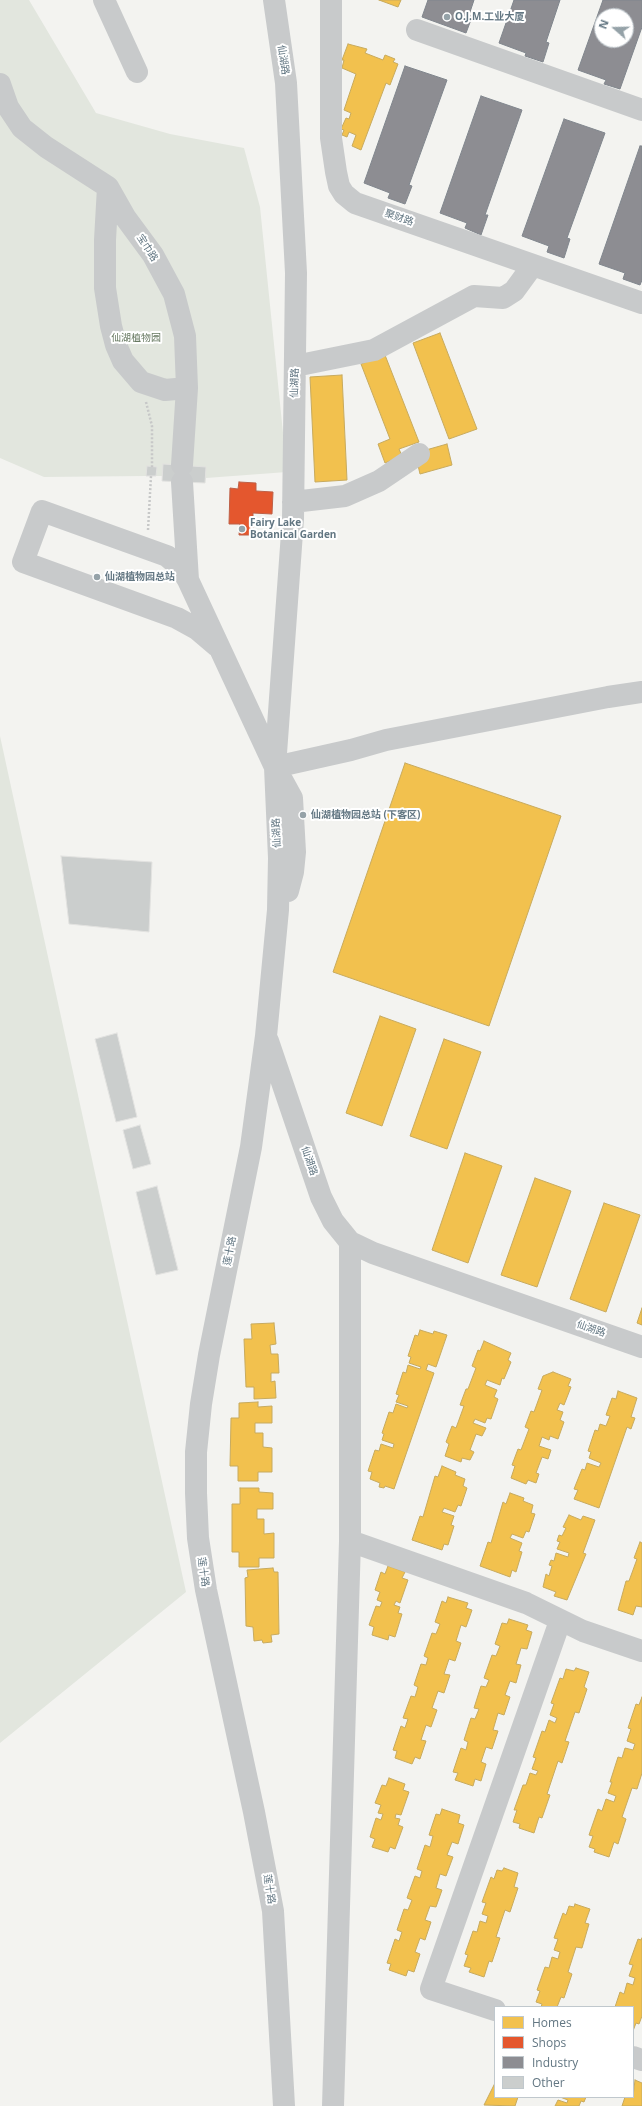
<!DOCTYPE html>
<meta charset="utf-8">
<style>
body{margin:0}
#map{position:relative;width:642px;height:2106px;overflow:hidden;background:#f3f3f0;font-family:"Open Sans",sans-serif}
canvas{display:block}
.legend{position:absolute;left:494px;top:2006px;width:140px;height:92px;box-sizing:border-box;background:#fff;border:1px solid #c0c8cd;margin:0;padding:5px 7px;list-style:none;font-size:12px;color:#627682}
.legend li{display:flex;align-items:center;gap:8px;height:20px}
.legend b{width:20px;border:1px solid #c0c8cd}
.north{position:absolute;left:594px;top:8px;width:40px;height:40px;box-sizing:border-box;background:#fff;border:1px solid #c0c8cd;border-radius:50%;rotate:290deg;font-size:11px;font-weight:700;line-height:16px;text-align:center;color:#627682}
.north::after{content:'';display:block;margin:auto;width:14px;height:18px;background:#95a2a8;clip-path:polygon(50% 0,100% 100%,50% 72%,0 100%)}
</style>
<div id="map">
<canvas width="642" height="2106"></canvas>
<ul class="legend">
<li><b style="height:11px;background:#f2c14e"></b>Homes</li>
<li><b style="height:11px;background:#e4572e"></b>Shops</li>
<li><b style="height:11px;background:#8d8d92"></b>Industry</li>
<li><b style="height:11px;background:#cbcecd"></b>Other</li>
</ul>
<div class="north">N</div>
</div>
<script>
const g = document.querySelector('canvas').getContext('2d');
g.lineJoin = 'round';
function fillPath(path, color) { g.fillStyle = color; g.fill(path, 'evenodd'); }
const toPath = rows => new Path2D(rows.map(r => 'M' + r).join(''));
function stroke(path, color, width, dash) { g.strokeStyle = color; g.lineWidth = width; g.lineCap = dash ? 'butt' : 'round'; g.setLineDash(dash || []); g.stroke(path); }
function write(font, color, halo, rows, align = 'center') {
  g.font = font + ' "Open Sans","Noto Sans SC",sans-serif'; g.lineWidth = 4; g.setLineDash([]); g.textBaseline = 'middle'; g.strokeStyle = halo; g.fillStyle = color; for (const [text, x, y, turn = 0] of rows) {
    g.save(); g.translate(x, y); g.rotate((+turn || 0) * Math.PI / 180); g.textAlign = isNaN(turn) ? turn : align; if (halo) g.strokeText(text, 0, 0); g.fillText(text, 0, 0); g.restore();
  }
}
fillPath(toPath([
 [0,0,29,0,96,113,170,134,244,148,260,207,287,472,206,478,205,483,162,481,162,476,146,476,44,477,0,458],
 [0,736,186,1592,0,1743]
]), '#e2e6de');
const homes = toPath([
 [379,0,401,0,398,7,379,0],
 [348,44,367,49,365,53,383,60,385,55,395,59,393,62,398,64,390,85,386,83,361,150,352,146,356,135,349,132,347,137,342,135,344,130,341,129,346,118,349,119,351,113,344,110,356,74,342,68,344,60,342,60,348,44],
 [440,333,477,429,449,439,413,343,440,333],
 [385,355,419,442,399,449,402,456,385,463,378,444,390,439,361,364,385,355],
 [342,375,347,480,315,482,310,377,342,375],
 [447,444,452,465,420,474,417,461,426,450,447,444],
 [405,763,561,816,489,1026,333,972,405,763],
 [380,1016,416,1029,382,1126,346,1113,380,1016],
 [444,1039,481,1052,447,1149,410,1136,444,1039],
 [465,1153,502,1166,468,1263,432,1250,465,1153],
 [535,1178,571,1191,537,1287,501,1275,535,1178],
 [604,1203,640,1215,606,1312,570,1299,604,1203],
 [642,1308,642,1325,637,1323,642,1308],
 [274,1323,276,1344,270,1345,271,1354,278,1354,279,1373,271,1373,271,1382,275,1381,276,1398,254,1399,254,1387,246,1387,244,1339,252,1339,251,1324,274,1323],
 [420,1330,433,1334,434,1331,447,1335,436,1367,428,1364,426,1370,434,1373,394,1489,385,1486,384,1488,379,1487,380,1483,370,1479,372,1472,368,1471,375,1450,379,1451,381,1444,393,1448,394,1444,382,1440,384,1434,382,1433,389,1412,393,1413,396,1404,407,1408,408,1406,396,1402,399,1395,396,1394,403,1372,406,1373,408,1365,420,1369,421,1367,409,1363,411,1357,408,1356,415,1335,418,1336,420,1330],
 [484,1341,511,1353,508,1360,511,1362,504,1379,502,1378,500,1385,487,1380,485,1385,497,1390,494,1397,498,1399,491,1419,487,1418,485,1423,475,1419,473,1423,486,1428,482,1436,476,1434,470,1450,474,1452,470,1460,462,1458,461,1462,445,1456,449,1444,446,1442,452,1426,456,1428,464,1406,460,1405,466,1389,468,1389,476,1368,472,1366,478,1350,480,1351,484,1341],
 [553,1372,571,1379,568,1386,571,1387,564,1405,560,1403,557,1410,563,1412,560,1420,564,1422,558,1439,550,1436,549,1440,542,1437,539,1446,551,1450,548,1459,542,1457,536,1473,539,1474,536,1483,528,1480,526,1484,511,1478,515,1466,512,1465,518,1449,521,1450,529,1429,525,1427,531,1411,534,1412,542,1390,538,1389,543,1376,553,1372],
 [618,1391,637,1398,631,1417,635,1418,631,1429,627,1427,599,1508,574,1499,578,1490,574,1489,582,1469,585,1470,587,1463,599,1467,601,1463,589,1458,591,1452,588,1451,595,1430,598,1431,600,1424,606,1426,610,1416,606,1415,612,1398,616,1399,618,1391],
 [258,1402,258,1407,272,1406,272,1423,255,1423,255,1433,263,1433,263,1447,272,1448,272,1472,258,1472,258,1481,238,1481,238,1466,230,1466,231,1418,239,1418,239,1403,258,1402],
 [442,1466,456,1472,455,1475,465,1479,463,1486,467,1488,461,1506,458,1505,455,1512,444,1508,442,1512,454,1516,451,1525,454,1526,448,1545,444,1544,442,1550,412,1540,420,1516,423,1517,435,1476,438,1477,442,1466],
 [240,1488,259,1488,259,1492,273,1493,273,1509,257,1509,257,1519,264,1519,264,1534,274,1533,274,1558,259,1558,259,1567,239,1567,239,1552,232,1552,232,1504,240,1504,240,1488],
 [510,1493,524,1498,523,1501,533,1505,531,1513,535,1514,529,1532,526,1531,523,1538,512,1534,510,1538,522,1543,519,1551,522,1552,516,1572,512,1570,510,1577,480,1566,488,1542,491,1543,503,1502,506,1504,510,1493],
 [569,1515,581,1520,583,1516,595,1520,583,1553,586,1554,567,1600,554,1596,556,1592,543,1587,546,1574,549,1576,552,1566,549,1565,551,1560,554,1561,556,1553,568,1557,569,1553,557,1549,560,1542,557,1541,559,1535,562,1536,566,1528,563,1527,569,1515],
 [640,1542,642,1543,642,1607,636,1606,633,1615,618,1610,626,1581,629,1581,637,1559,634,1558,640,1542],
 [388,1566,405,1572,402,1578,408,1580,400,1603,396,1601,394,1605,400,1607,398,1613,402,1614,395,1637,389,1635,388,1640,372,1635,374,1627,369,1625,376,1606,380,1607,382,1602,377,1600,380,1592,375,1590,381,1572,385,1574,388,1566],
 [273,1568,274,1572,278,1572,279,1634,271,1635,272,1642,263,1643,262,1640,254,1641,253,1627,246,1626,245,1578,248,1577,247,1570,273,1568],
 [448,1597,468,1603,466,1608,472,1610,466,1627,461,1625,456,1641,461,1643,455,1661,449,1659,444,1674,450,1675,444,1693,438,1691,432,1708,437,1710,431,1727,426,1725,421,1740,426,1741,420,1759,415,1757,412,1764,395,1758,397,1751,393,1750,401,1726,405,1728,408,1719,403,1718,411,1696,415,1697,418,1687,414,1685,421,1664,426,1665,428,1658,424,1656,432,1633,436,1634,440,1624,435,1622,442,1601,446,1603,448,1597],
 [509,1619,528,1625,526,1630,532,1632,527,1649,521,1648,516,1664,521,1665,516,1683,510,1681,505,1695,510,1697,504,1715,498,1713,493,1730,498,1731,492,1749,486,1747,481,1762,486,1764,481,1781,475,1779,473,1786,455,1780,458,1773,453,1772,461,1748,466,1750,468,1742,464,1740,471,1718,475,1719,479,1709,474,1708,481,1686,486,1687,489,1680,484,1678,492,1655,496,1656,500,1646,495,1644,502,1623,507,1624,509,1619],
 [576,1668,589,1672,584,1687,587,1689,579,1713,575,1712,565,1741,569,1742,562,1763,558,1761,547,1794,550,1795,542,1818,539,1817,534,1833,519,1828,520,1824,513,1822,517,1810,514,1810,523,1785,526,1785,530,1773,536,1775,538,1771,532,1769,536,1758,533,1757,542,1731,545,1732,549,1720,555,1723,557,1718,550,1715,554,1704,551,1703,560,1678,563,1679,566,1669,574,1671,576,1668],
 [642,1697,642,1773,637,1789,632,1788,622,1817,626,1819,618,1844,614,1842,609,1857,594,1852,595,1849,589,1847,593,1836,589,1835,598,1809,602,1811,606,1799,614,1802,616,1796,608,1793,612,1782,610,1782,618,1757,622,1758,625,1748,633,1750,635,1744,627,1741,631,1729,628,1728,636,1704,639,1705,642,1697],
 [389,1778,405,1784,403,1790,409,1792,401,1815,396,1814,395,1818,400,1819,398,1825,403,1827,395,1849,390,1847,388,1852,372,1847,375,1839,370,1837,376,1818,381,1820,383,1814,378,1813,381,1805,375,1803,382,1785,386,1786,389,1778],
 [442,1809,460,1815,458,1823,464,1825,458,1844,452,1842,447,1855,453,1857,446,1876,440,1874,436,1888,442,1890,436,1907,430,1906,425,1920,431,1922,425,1940,420,1938,415,1952,420,1954,414,1972,408,1970,406,1976,389,1970,391,1964,387,1963,395,1939,399,1941,402,1932,397,1930,404,1909,408,1910,412,1900,407,1898,415,1876,420,1878,422,1871,417,1869,425,1845,430,1847,433,1836,429,1835,436,1814,440,1815,442,1809],
 [504,1868,518,1873,514,1887,518,1888,510,1912,505,1910,496,1937,500,1938,492,1962,489,1961,484,1977,469,1972,471,1968,464,1966,468,1955,465,1954,473,1931,477,1932,480,1921,486,1923,488,1916,482,1914,486,1903,482,1902,491,1877,494,1879,497,1870,502,1871,504,1868],
 [575,1904,590,1909,585,1923,589,1924,582,1948,576,1947,568,1972,572,1974,564,1998,561,1997,557,2007,541,2007,542,2004,536,2002,540,1991,537,1990,545,1967,549,1968,552,1957,558,1959,560,1952,554,1950,558,1939,554,1938,563,1913,566,1915,569,1906,574,1907,575,1904],
 [642,1938,642,2016,639,2024,636,2023,633,2031,633,2007,615,2007,620,1992,624,1994,627,1983,633,1985,635,1978,629,1976,633,1965,629,1964,638,1939,641,1940,642,1938],
 [635,2080,642,2083,642,2106,622,2106,625,2097,633,2097,635,2080],
 [495,2083,495,2097,518,2097,515,2106,484,2105,495,2083],
 [560,2097,586,2097,584,2102,581,2101,579,2106,555,2106,558,2100,567,2103,568,2100,560,2097]
]);
fillPath(homes, '#f2c14e');
stroke(homes, '#c7aa5e', 1);
const shops = toPath([
 [239,482,256,483,256,491,273,492,272,514,253,513,253,535,239,535,240,524,229,524,230,488,238,489,239,482]
]);
fillPath(shops, '#e4572e');
stroke(shops, '#bd6047', 1);
const industry = toPath([
 [428,0,474,0,469,15,472,17,466,33,422,17,428,0],
 [514,0,560,0,546,42,549,43,543,62,525,56,526,53,499,43,514,0],
 [603,0,642,0,642,27,620,89,604,84,606,80,578,70,603,0],
 [602,16,626,16,626,40,602,40,602,16],
 [405,66,447,80,409,185,412,186,405,204,388,198,390,193,364,183,405,66],
 [481,96,522,110,485,215,488,215,481,235,465,228,467,223,440,213,481,96],
 [564,119,605,133,567,238,570,239,564,258,547,252,549,246,522,236,564,119],
 [640,146,642,146,642,280,640,285,623,279,625,273,599,264,640,146]
]);
fillPath(industry, '#8d8d92');
stroke(industry, '#80868d', 1);
const building = toPath([
 [163,464,206,467,205,483,162,481,163,464],
 [147,466,157,467,156,476,146,476,147,466],
 [61,856,152,862,149,932,69,924,61,856],
 [117,1033,137,1117,116,1122,95,1039,117,1033],
 [140,1125,151,1164,133,1169,123,1130,140,1125],
 [157,1186,178,1270,156,1275,136,1192,157,1186]
]);
fillPath(building, '#cbcecd');
stroke(building, '#e2e2e0', 1);
stroke(toPath([
 [146,402,152,426,152,467],
 [148,530,151,476]
]), '#c7c8c8', 2.5, [2, 2]);
stroke(toPath([
 [104,0,137,72],
 [274,0,286,83,296,273,293,519,275,767,292,798,295,852,293,872,288,891],
 [331,0,331,138,336,172,339,186,344,194,355,203,642,303],
 [417,30,642,110],
 [0,84,8,107,22,128,46,147,108,187,125,217,153,255,174,294,185,336,187,388,182,465],
 [108,187,105,240,105,288,111,326,116,345,123,361,141,382,165,390,187,388],
 [295,366,374,350,474,296,503,298,514,291,533,265],
 [182,482,188,580,275,767,279,858,278,910,266,1036,251,1147,209,1355,201,1404,196,1452,196,1493,198,1538,206,1590,254,1812,273,1911,284,2106],
 [293,502,345,496,379,481,419,454],
 [188,580,180,567,167,556,42,511,23,562,177,618,197,629,217,646],
 [275,767,351,750,386,740,608,697,642,692],
 [268,1041,321,1197,333,1221,350,1242,373,1253,642,1347],
 [350,1541,526,1603,583,1631,642,1651],
 [495,2010,431,1989,560,1621],
 [633,2057,642,2060],
 [333,2106,350,1541,350,1242]
]), '#c8cacb', 22);
for (const [x, y, r, color] of [
 [447,17,4,"#95a2a8"],
 [242,529,4,"#95a2a8"],
 [97,577,4,"#95a2a8"],
 [303,815,4,"#95a2a8"]
]) { const dot = new Path2D(); dot.arc(x, y, r, 0, 2 * Math.PI); g.fillStyle = color; g.fill(dot); stroke(dot, '#fff', 1.5); }
write('bold 10px', '#627682', '#fff', [
 ["O.J.M.工业大厦",455,17],
 ["Fairy Lake",250,523],
 ["Botanical Garden",250,535],
 ["仙湖植物园总站",105,577],
 ["仙湖植物园总站 (下客区)",311,815]
], 'left');
write('10px', '#627682', '#fff', [
 ["仙湖路",283,60,82],
 ["聚财路",399,218,19],
 ["宝巾路",147,248,57],
 ["仙湖路",295,383,-89],
 ["仙湖路",277,833,-93],
 ["仙湖路",309,1161,71],
 ["莲十路",230,1251,-79],
 ["仙湖路",591,1329,19],
 ["莲十路",203,1572,82],
 ["莲十路",269,1889,81]
]);
write('10px', '#677961', '#fff', [
 ["仙湖植物园",136,338]
]);
</script>
